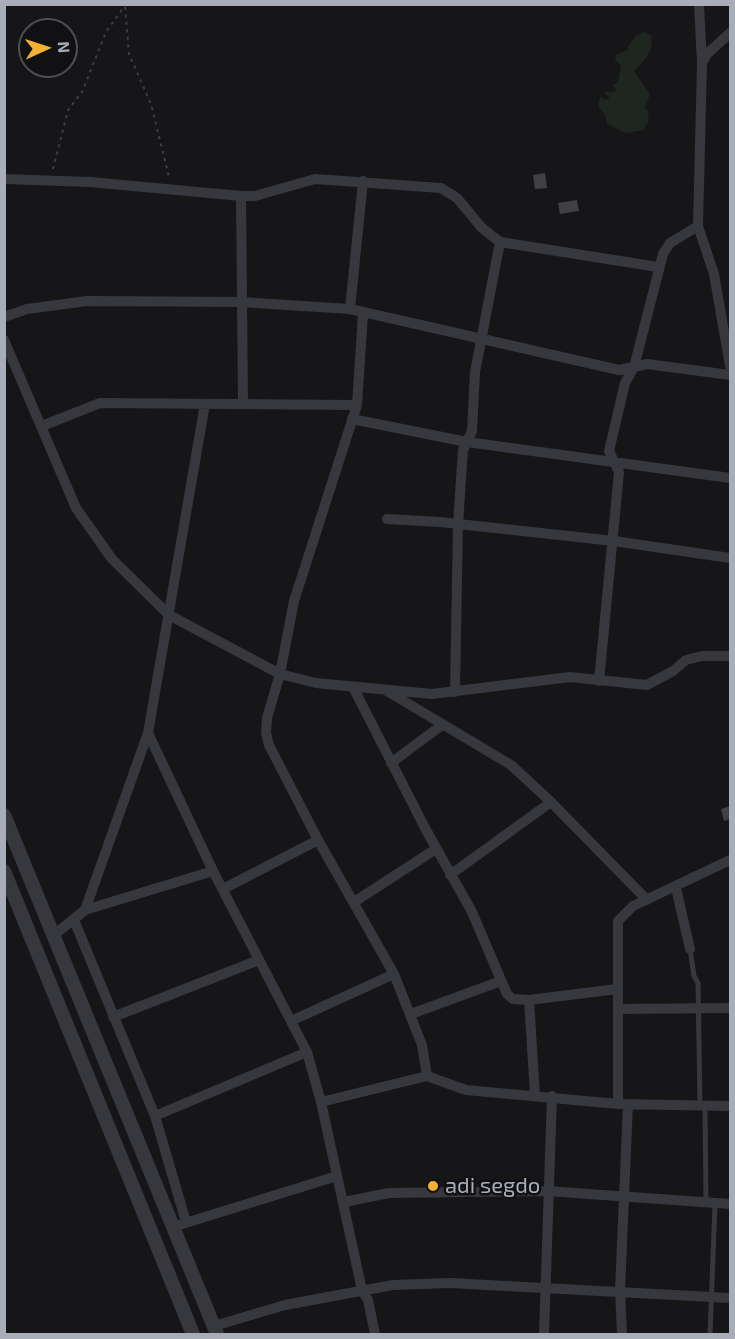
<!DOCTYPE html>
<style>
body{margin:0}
#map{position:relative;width:735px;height:1339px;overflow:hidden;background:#161618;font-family:"Exo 2",sans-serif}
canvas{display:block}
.frame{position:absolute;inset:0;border:6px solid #a8adb8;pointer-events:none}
.north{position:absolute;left:18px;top:18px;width:60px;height:60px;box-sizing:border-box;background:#111113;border:2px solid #4d4f55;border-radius:50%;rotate:87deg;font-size:16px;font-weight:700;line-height:24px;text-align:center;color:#a8adb8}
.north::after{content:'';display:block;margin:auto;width:21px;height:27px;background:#f2b134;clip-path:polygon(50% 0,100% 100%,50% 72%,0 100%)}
</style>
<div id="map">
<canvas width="735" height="1339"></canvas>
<div class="frame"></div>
<div class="north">N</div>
</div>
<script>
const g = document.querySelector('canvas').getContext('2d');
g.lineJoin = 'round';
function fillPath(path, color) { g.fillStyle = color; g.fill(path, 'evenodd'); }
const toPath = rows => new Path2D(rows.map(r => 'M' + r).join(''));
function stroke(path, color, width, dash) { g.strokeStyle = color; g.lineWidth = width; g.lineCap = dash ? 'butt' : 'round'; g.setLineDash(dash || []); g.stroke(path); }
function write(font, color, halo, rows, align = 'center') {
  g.font = font + ' "Exo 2",sans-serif'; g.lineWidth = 5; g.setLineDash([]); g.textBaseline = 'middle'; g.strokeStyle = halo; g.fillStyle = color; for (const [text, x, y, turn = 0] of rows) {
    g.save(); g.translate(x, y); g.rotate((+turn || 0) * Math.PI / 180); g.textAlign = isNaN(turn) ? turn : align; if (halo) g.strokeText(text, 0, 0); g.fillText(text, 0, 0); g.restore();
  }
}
fillPath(toPath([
 [643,32,651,35,652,46,646,58,634,71,650,94,645,108,648,112,649,121,643,130,626,133,607,124,605,115,599,108,599,100,601,97,604,100,610,98,603,92,614,92,616,89,613,85,618,82,621,65,615,61,616,55,628,50,628,46,636,36]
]), '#1e261f');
fillPath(toPath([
 [545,173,547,188,535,189,533,175],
 [577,200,579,211,560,214,558,203],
 [730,806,730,819,724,821,721,809]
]), '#404145');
stroke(toPath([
 [125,7,129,54,151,104,169,177],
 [53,169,68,110,82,92,106,32,126,4]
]), '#3d3f44', 2, [3, 4.5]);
stroke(toPath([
 [690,949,694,976,698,983,700,1105],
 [705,1107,706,1203],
 [710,1334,715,1205]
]), '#37383d', 5);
stroke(toPath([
 [699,4,702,63,698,226,714,274,730,366],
 [702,63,707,54,730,33],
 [4,179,90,182,241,196,255,196,315,179,441,188,457,198,482,228,500,242,658,267],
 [241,196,243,403],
 [350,309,363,181],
 [363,314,357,405,294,601,280,674,267,718,266,733,269,745,318,840,394,974,422,1045,427,1076],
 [4,317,27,309,87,301,240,302,350,309,619,370,647,364,730,375],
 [4,340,76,508,112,559,169,615,280,674,316,683,432,694,570,677,647,685,673,671,686,660,702,656,730,656],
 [352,419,467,442,730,478],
 [42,426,100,403,357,405],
 [387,519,440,522,614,541,730,558],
 [599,681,619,472,609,451,625,383,634,367,663,254,670,243,698,226],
 [353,687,425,828,472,912,507,994,513,999,529,1000,617,989],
 [387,691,511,765,551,802,450,875],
 [455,692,458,524,463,450,472,431,475,372,500,242],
 [148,733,205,404],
 [391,763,442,725],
 [551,802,647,900],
 [676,888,690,949],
 [223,889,318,840],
 [354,902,436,849],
 [85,910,213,871],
 [74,920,155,1116,186,1222],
 [54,935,85,910,148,733,213,871,307,1052,321,1102,362,1290,368,1300,375,1334],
 [529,1000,535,1095],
 [618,1009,730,1008],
 [411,1014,501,981],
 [113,1017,259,960],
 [291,1021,394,974],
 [321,1102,427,1076,466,1090,618,1104,730,1106],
 [618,1104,618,921,633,906,730,860],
 [155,1116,307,1052],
 [344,1202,389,1193,547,1191,730,1204],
 [179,1225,337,1176],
 [214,1326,285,1305,393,1285,450,1283,730,1298],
 [544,1334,552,1096],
 [622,1334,620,1290,628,1104]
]), '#37383d', 10);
stroke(toPath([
 [4,815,217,1334],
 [4,871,193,1334]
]), '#37383d', 14);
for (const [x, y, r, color] of [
 [433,1186,6,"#f2b134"]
]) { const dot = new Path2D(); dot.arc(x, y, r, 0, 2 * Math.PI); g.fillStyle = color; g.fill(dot); stroke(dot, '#111113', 2); }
write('22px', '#a8adb8', '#111113', [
 ["adi segdo",445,1186]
], 'left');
</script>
